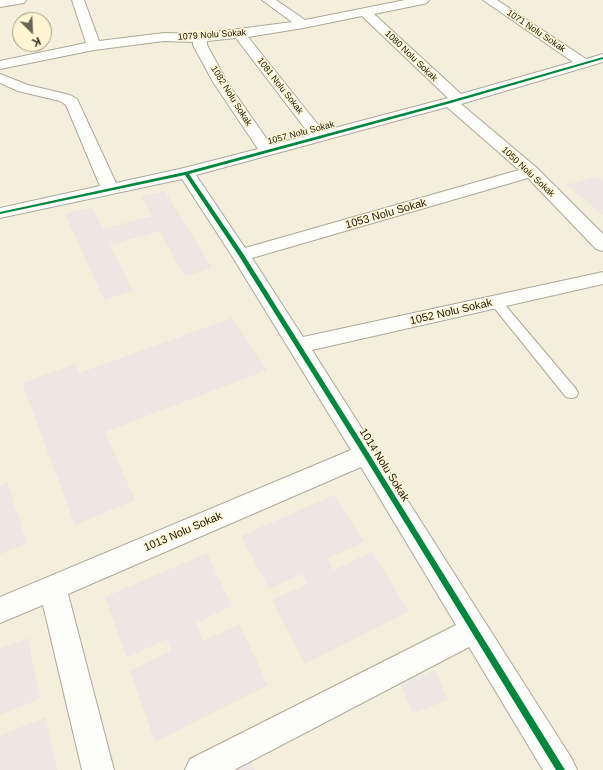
<!DOCTYPE html>
<style>
body{margin:0}
#map{position:relative;width:603px;height:770px;overflow:hidden;background:#f4efdc;font-family:Arial,sans-serif}
canvas{display:block}
.north{position:absolute;left:12px;top:12px;width:40px;height:40px;box-sizing:border-box;background:#fff5d2;border:1px solid #a59d83;border-radius:50%;rotate:156deg;font-size:11px;font-weight:700;line-height:16px;text-align:center;color:#1d190d}
.north::after{content:'';display:block;margin:auto;width:14px;height:18px;background:#686455;clip-path:polygon(50% 0,100% 100%,50% 72%,0 100%)}
</style>
<div id="map">
<canvas width="603" height="770"></canvas>
<div class="north">K</div>
</div>
<script>
const g = document.querySelector('canvas').getContext('2d');
g.lineJoin = 'round';
function fillPath(path, color) { g.fillStyle = color; g.fill(path, 'evenodd'); }
const toPath = rows => new Path2D(rows.map(r => 'M' + r).join(''));
function stroke(path, color, width, dash) { g.strokeStyle = color; g.lineWidth = width; g.lineCap = dash ? 'butt' : 'round'; g.setLineDash(dash || []); g.stroke(path); }
function write(font, color, halo, rows, align = 'center') {
  g.font = font + ' Arial,sans-serif'; g.lineWidth = 3; g.setLineDash([]); g.textBaseline = 'middle'; g.strokeStyle = halo; g.fillStyle = color; for (const [text, x, y, turn = 0] of rows) {
    g.save(); g.translate(x, y); g.rotate((+turn || 0) * Math.PI / 180); g.textAlign = isNaN(turn) ? turn : align; if (halo) g.strokeText(text, 0, 0); g.fillText(text, 0, 0); g.restore();
  }
}
fillPath(toPath([
 [597,176,603,181,603,215,567,185],
 [165,191,212,268,185,276,159,231,110,245,133,291,104,300,65,214,92,207,103,229,152,216,141,197],
 [232,318,267,370,105,432,135,500,75,525,22,383,75,364,79,373],
 [7,482,27,543,0,554,0,485],
 [334,495,364,542,327,559,334,570,372,552,409,611,305,664,272,600,307,584,301,574,269,589,241,536],
 [207,553,232,606,196,623,203,641,239,624,268,685,155,742,130,671,171,651,167,639,127,658,105,597],
 [28,638,40,699,0,715,0,648],
 [435,670,448,700,413,713,400,683],
 [46,717,57,770,0,770,0,736],
 [250,759,255,770,232,770]
]), '#ede6e2');
const lane = toPath([
 [496,298,500,299,576,389,578,393,576,397,571,398,566,397,492,305,490,302,492,299,496,298]
]);
const street = toPath([
 [0,0,26,0,24,3,0,7,0,0],
 [72,0,84,0,99,41,164,33,200,34,292,22,262,0,276,0,305,20,405,0,429,0,427,3,423,4,374,14,461,94,573,62,483,0,497,0,586,59,603,54,603,62,461,104,537,168,603,234,603,251,596,249,528,178,252,258,303,337,603,272,603,284,312,350,572,759,577,770,543,770,469,647,234,770,185,770,190,759,456,625,361,467,68,594,114,770,82,770,43,605,0,623,0,597,351,450,232,256,182,179,0,218,0,208,100,186,66,105,60,101,18,91,0,83,0,74,28,85,70,95,77,99,116,183,184,168,258,149,213,82,193,45,193,42,164,41,94,50,0,69,0,61,86,43,72,0],
 [362,16,448,98,323,131,248,37,303,28,362,16],
 [236,38,310,135,271,145,227,82,207,45,207,41,236,38],
 [447,107,519,170,245,248,196,175,447,107]
]);
stroke(lane, '#aca99a', 2);
stroke(street, '#aca99a', 2);
fillPath(lane, '#fdfdfa');
fillPath(street, '#fdfdfa');
fillPath(toPath([
 [603,57,603,59,451,103,189,174,244,255,368,452,565,770,556,770,364,456,239,256,185,175,0,214,0,212,185,172,449,101,603,57]
]), '#00873e');
write('9px', '#1d190d', '#fff5d2', [
 ["1071 Nolu Sokak",536,31,34],
 ["1079 Nolu Sokak",212,35,-4],
 ["1080 Nolu Sokak",411,56,44],
 ["1081 Nolu Sokak",280,86,52],
 ["1082 Nolu Sokak",231,96,58],
 ["1057 Nolu Sokak",301,133,-15],
 ["1050 Nolu Sokak",528,172,43]
]);
write('11px', '#1d190d', '#fff5d2', [
 ["1053 Nolu Sokak",386,214,-16],
 ["1052 Nolu Sokak",451,312,-13],
 ["1014 Nolu Sokak",384,465,58],
 ["1013 Nolu Sokak",183,532,-23]
]);
</script>
